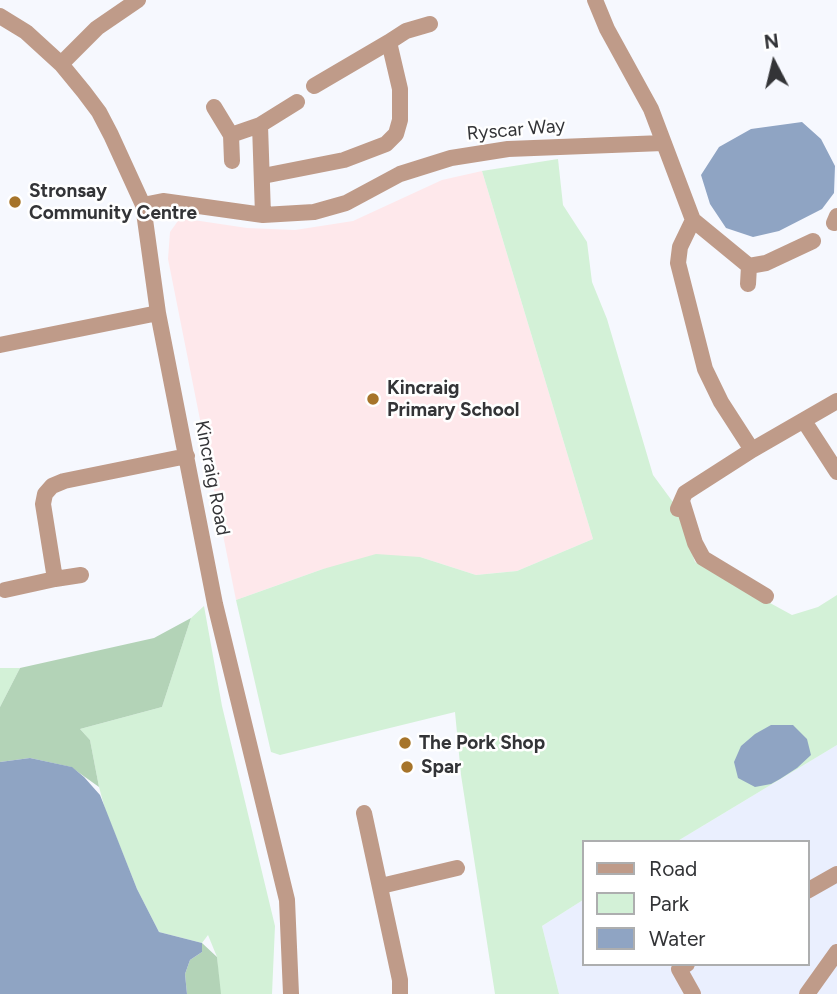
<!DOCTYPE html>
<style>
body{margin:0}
#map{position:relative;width:837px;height:994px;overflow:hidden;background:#f6f8fe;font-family:Figtree,sans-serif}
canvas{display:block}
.legend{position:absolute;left:582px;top:840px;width:228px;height:126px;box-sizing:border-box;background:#fff;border:2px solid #adaeaf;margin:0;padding:9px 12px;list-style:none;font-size:21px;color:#333437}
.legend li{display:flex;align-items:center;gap:14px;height:35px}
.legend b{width:35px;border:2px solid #adaeaf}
.north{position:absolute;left:739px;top:28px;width:70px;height:70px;-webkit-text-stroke:5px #fff;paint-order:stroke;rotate:353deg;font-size:19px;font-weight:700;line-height:28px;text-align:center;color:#333437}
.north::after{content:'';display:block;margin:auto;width:24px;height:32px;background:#333437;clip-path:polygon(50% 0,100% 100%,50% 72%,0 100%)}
</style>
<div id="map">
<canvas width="837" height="994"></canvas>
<ul class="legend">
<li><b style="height:9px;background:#bf9b89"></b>Road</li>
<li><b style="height:19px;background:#d3f1d7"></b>Park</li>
<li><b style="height:19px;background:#8fa4c3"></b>Water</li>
</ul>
<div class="north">N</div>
</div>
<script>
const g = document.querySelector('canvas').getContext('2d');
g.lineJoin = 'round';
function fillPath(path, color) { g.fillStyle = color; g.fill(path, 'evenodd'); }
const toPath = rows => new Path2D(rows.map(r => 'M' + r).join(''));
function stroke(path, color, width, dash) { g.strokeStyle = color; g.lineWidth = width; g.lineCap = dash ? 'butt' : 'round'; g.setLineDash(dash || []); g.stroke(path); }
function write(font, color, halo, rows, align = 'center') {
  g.font = font + ' Figtree,sans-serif'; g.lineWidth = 5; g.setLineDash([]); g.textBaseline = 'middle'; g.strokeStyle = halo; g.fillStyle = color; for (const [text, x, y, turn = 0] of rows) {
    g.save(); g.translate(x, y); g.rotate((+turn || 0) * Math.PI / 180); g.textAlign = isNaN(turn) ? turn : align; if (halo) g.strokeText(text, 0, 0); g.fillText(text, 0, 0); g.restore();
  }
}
fillPath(toPath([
 [837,745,837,994,559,994,542,926,583,900,583,964,807,964,807,842,676,842]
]), '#eaeffe');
fillPath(toPath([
 [482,171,593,539,517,571,476,575,420,557,323,569,236,600,168,259,170,232,180,218,247,228,295,230,353,221,442,180]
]), '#fee8eb');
fillPath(toPath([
 [558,159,563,205,587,242,592,282,607,319,653,475,678,509,695,562,792,615,818,607,837,595,837,745,676,842,583,842,583,900,542,926,559,994,495,994,461,775,455,712,280,755,271,752,236,600,323,569,376,554,420,557,476,575,517,571,593,539,482,171],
 [204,606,222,706,275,926,272,994,220,994,217,957,208,935,202,943,159,932,137,889,105,809,99,787,90,740,80,729,162,707,191,618],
 [0,668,20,668,0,707]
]), '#d3f1d7');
fillPath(toPath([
 [191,618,162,707,80,729,90,740,99,787,71,767,30,758,0,762,0,707,20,668,154,638],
 [202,943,217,957,221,994,187,994,185,974,190,960,202,952]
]), '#b3d3b7');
fillPath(toPath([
 [802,122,821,139,835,166,834,193,822,209,779,231,753,237,726,228,710,204,701,175,719,147,751,129],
 [771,725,793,725,807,739,811,755,797,768,780,779,771,784,755,787,738,778,734,762,741,746,755,734],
 [30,758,72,767,84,777,100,795,137,889,159,932,202,943,202,952,190,960,185,974,187,994,0,994,0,762]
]), '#8fa4c3');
stroke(toPath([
 [595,0,607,29,651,109,693,220,680,247,678,263,705,369,721,402,752,450,837,401],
 [0,16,26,32,61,64,84,92,99,112,111,135,143,205,158,313,215,604,287,900,291,994],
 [389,42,406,31,430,24],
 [61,64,97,28,138,0],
 [214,107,231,135,260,125,297,102],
 [260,125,263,215],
 [231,135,232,161],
 [263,176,344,160,386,144,396,134,400,120,400,89,389,42,314,86],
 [143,205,163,201,263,215,314,212,346,203,400,174,451,158,508,149,663,143],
 [693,220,749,266,748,284],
 [834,223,837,216],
 [749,266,766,263,813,241],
 [0,345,158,313],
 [804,421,837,472],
 [682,501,695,543,703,558,766,596],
 [678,509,685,493,752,450],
 [55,579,81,575],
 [5,590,55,579,43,504,45,494,52,486,64,481,187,456],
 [364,813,400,980,400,994],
 [381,886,457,868],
 [807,891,837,874],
 [687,964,679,969,693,994],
 [807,994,837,952]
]), '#bf9b89', 16);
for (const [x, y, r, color] of [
 [15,202,7,"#a6742a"],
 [373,399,7,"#a6742a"],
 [405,743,7,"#a6742a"],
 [407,767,7,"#a6742a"]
]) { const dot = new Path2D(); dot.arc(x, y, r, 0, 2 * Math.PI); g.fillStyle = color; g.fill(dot); stroke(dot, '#fff', 2.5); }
write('19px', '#333437', '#fff', [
 ["Ryscar Way",516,130,-5],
 ["Kincraig Road",212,478,79]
]);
write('bold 19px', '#333437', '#fff', [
 ["Stronsay",29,191],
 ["Community Centre",29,213],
 ["Kincraig",387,388],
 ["Primary School",387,410],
 ["The Pork Shop",419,743],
 ["Spar",421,767]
], 'left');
</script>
